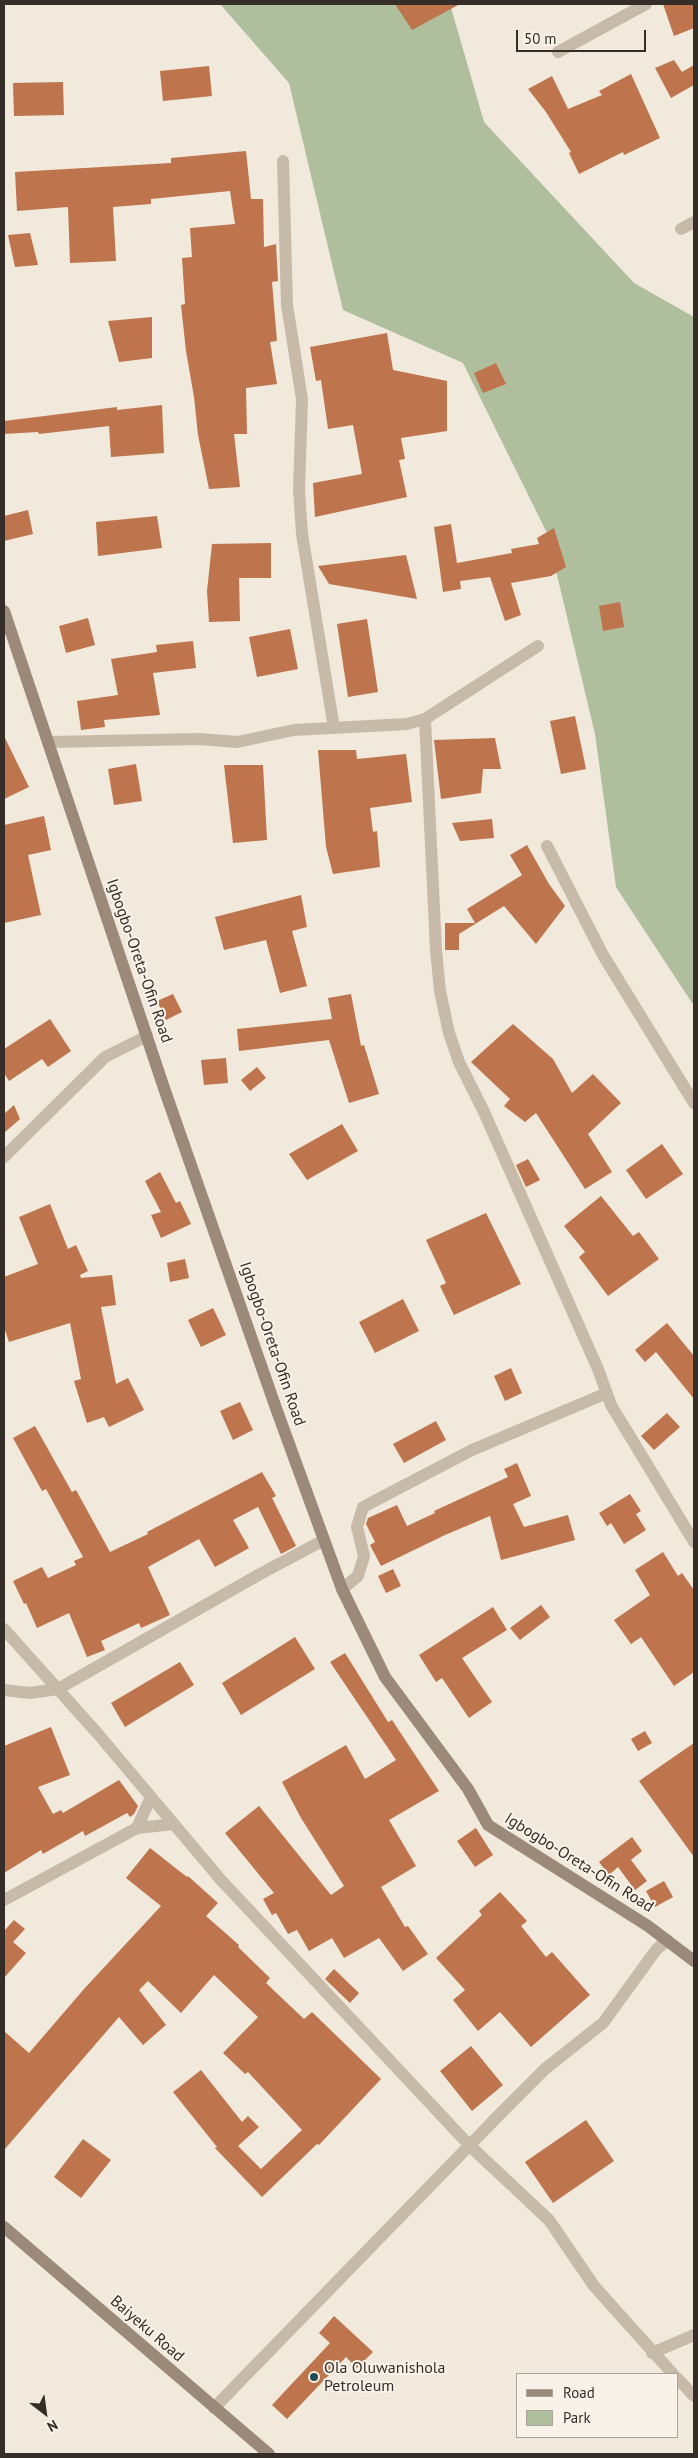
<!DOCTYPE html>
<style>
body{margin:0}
#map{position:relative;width:698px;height:2458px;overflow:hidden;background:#f0e9dc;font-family:"PT Sans",sans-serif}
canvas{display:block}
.frame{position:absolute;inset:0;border:5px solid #352e28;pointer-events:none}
.legend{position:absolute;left:516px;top:2373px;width:162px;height:65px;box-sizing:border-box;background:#f8f2e8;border:1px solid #aaa49b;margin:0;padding:6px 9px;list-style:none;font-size:15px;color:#352e28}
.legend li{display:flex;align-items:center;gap:10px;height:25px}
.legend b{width:25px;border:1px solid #aaa49b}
.north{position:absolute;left:20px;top:2388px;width:50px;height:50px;-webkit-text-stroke:4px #f8f2e8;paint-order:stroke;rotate:150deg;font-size:14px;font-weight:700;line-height:20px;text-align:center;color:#352e28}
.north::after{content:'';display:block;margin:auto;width:18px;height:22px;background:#352e28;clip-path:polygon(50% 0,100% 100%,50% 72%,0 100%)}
.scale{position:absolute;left:516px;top:30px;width:130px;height:22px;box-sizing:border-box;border:2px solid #352e28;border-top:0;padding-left:6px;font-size:15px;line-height:18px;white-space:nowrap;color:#352e28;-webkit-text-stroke:4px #f8f2e8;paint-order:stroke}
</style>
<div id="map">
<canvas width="698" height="2458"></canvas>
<div class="frame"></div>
<ul class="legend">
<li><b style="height:6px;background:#9b8a7a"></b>Road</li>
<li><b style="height:14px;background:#afbe9d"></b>Park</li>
</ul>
<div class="north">N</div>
<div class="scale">50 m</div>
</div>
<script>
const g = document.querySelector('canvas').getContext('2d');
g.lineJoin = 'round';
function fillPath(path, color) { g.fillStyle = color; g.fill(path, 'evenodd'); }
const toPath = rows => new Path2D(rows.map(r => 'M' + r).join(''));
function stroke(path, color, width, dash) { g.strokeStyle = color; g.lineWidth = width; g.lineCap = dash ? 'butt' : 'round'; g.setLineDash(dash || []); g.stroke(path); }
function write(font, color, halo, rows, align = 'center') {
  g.font = font + ' "PT Sans",sans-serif'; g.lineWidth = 4; g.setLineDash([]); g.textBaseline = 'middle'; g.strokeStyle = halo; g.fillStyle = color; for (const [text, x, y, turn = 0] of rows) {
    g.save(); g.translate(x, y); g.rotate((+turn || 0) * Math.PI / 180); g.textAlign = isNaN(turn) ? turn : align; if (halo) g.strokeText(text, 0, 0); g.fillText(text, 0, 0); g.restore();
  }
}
fillPath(toPath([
 [220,4,450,4,484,122,634,283,694,317,694,1006,616,887,595,734,547,533,463,363,343,310,289,83]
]), '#afbe9d');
fillPath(toPath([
 [395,4,460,4,412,30],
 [663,4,694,4,694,28,674,36],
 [674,60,682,72,694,65,694,85,671,98,655,68],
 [209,66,212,96,163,101,160,71],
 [631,74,660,138,624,155,623,152,579,174,569,153,571,152,546,112,528,89,552,76,568,109,602,95,599,91],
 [63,82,64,115,14,116,13,83],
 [246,151,251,199,263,199,264,247,276,244,278,281,272,282,277,341,270,342,277,384,246,388,247,434,234,434,240,487,209,489,198,435,194,397,186,351,181,305,185,304,182,258,192,257,190,228,235,224,230,191,151,199,151,204,113,207,116,261,70,263,68,207,17,211,15,172,171,163,171,158],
 [30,233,38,265,15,267,8,235],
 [152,317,152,358,119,362,108,321],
 [387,333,393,370,447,381,447,431,401,438,405,459,399,460,407,497,315,517,313,483,362,474,353,425,328,429,321,380,316,381,310,347],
 [496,363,506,384,483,393,474,373],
 [162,405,164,453,111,457,109,426,39,434,38,432,4,434,4,421,117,407,117,410],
 [28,510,33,534,4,541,4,516],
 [157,516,162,548,98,556,96,522],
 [451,524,457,563,512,553,511,549,539,544,537,538,554,528,566,567,551,576,511,583,521,615,505,621,490,577,460,581,461,589,443,592,434,527],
 [271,543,271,578,239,578,240,621,209,622,207,591,212,544],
 [406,555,417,599,329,584,318,566],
 [620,602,624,627,603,631,599,606],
 [88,618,95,645,66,653,59,626],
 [367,619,378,692,348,697,337,624],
 [290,629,298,669,257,677,249,637],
 [193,641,196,668,153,673,160,715,104,720,105,727,81,730,77,701,118,695,111,659,157,652,156,645],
 [575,716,586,769,561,774,550,721],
 [4,736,29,787,4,799],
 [495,738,501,769,483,769,481,793,441,799,434,740],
 [318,750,356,750,357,759,406,754,412,802,370,808,373,832,377,831,380,867,333,874,326,847],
 [136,764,142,801,114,805,108,769],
 [224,765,263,765,267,840,233,843],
 [44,816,51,850,28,855,41,915,4,923,4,825],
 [492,819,494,838,460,841,452,823],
 [527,845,549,884,565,906,536,944,504,906,459,934,459,950,445,950,445,923,475,923,467,909,522,875,510,855],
 [301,895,307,927,292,931,307,986,280,993,266,940,224,950,215,917],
 [173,994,182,1012,166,1020,157,1001],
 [351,994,361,1046,364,1045,379,1094,349,1103,329,1040,239,1051,237,1029,332,1019,328,998],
 [50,1019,71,1051,48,1067,42,1059,9,1081,4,1073,4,1049],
 [513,1024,553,1059,572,1093,593,1074,621,1103,588,1134,612,1172,585,1189,536,1113,525,1122,504,1106,510,1099,471,1062],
 [226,1058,228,1083,204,1085,201,1060],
 [257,1067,266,1078,250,1091,241,1080],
 [14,1105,20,1119,4,1133,4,1114],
 [342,1124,358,1151,307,1180,289,1154],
 [662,1144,683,1174,646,1199,626,1170],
 [528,1159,540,1180,526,1187,516,1165],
 [160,1172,176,1203,180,1201,191,1224,161,1238,151,1215,161,1212,145,1181],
 [601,1196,633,1236,639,1232,659,1259,608,1296,579,1257,585,1252,564,1226],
 [50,1204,68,1249,76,1245,88,1271,80,1275,81,1278,112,1275,116,1305,101,1307,116,1384,128,1378,144,1410,109,1427,104,1417,87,1423,74,1381,81,1379,70,1323,9,1342,4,1327,4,1277,38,1264,19,1217],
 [486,1213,521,1284,454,1315,440,1286,446,1283,426,1240],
 [185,1259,189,1278,170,1282,167,1263],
 [403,1299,419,1331,375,1353,359,1322],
 [213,1308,226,1335,201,1347,188,1320],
 [667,1323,694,1356,694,1399,656,1352,645,1362,635,1350],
 [511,1368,522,1393,505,1401,494,1376],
 [240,1402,253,1430,233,1440,220,1411],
 [667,1413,680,1427,654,1450,641,1436],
 [436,1421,446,1440,404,1463,393,1444],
 [35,1426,72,1492,76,1490,110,1552,148,1534,147,1532,262,1472,276,1496,272,1498,296,1546,281,1554,258,1507,233,1520,249,1548,215,1567,199,1539,148,1567,170,1615,141,1628,139,1623,101,1641,105,1650,87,1657,69,1613,37,1628,26,1603,24,1604,13,1581,42,1567,48,1578,76,1565,74,1561,83,1557,46,1489,42,1491,13,1438],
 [517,1463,531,1496,513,1504,524,1527,568,1515,575,1540,501,1560,490,1516,445,1535,381,1566,370,1545,375,1542,366,1524,368,1518,397,1505,407,1526,435,1513,434,1511,508,1477,504,1469],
 [630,1494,641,1511,636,1514,646,1530,624,1544,611,1523,607,1526,599,1513],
 [663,1552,678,1576,682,1573,694,1590,694,1672,674,1686,641,1637,631,1644,614,1620,650,1595,635,1570],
 [393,1569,401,1586,386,1593,378,1576],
 [541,1605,550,1617,520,1640,510,1628],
 [493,1607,507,1630,462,1658,492,1702,469,1718,442,1678,436,1682,419,1655],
 [295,1637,315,1669,241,1715,222,1683],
 [345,1653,388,1722,392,1720,439,1791,389,1820,416,1866,381,1887,405,1927,408,1926,428,1954,403,1971,379,1938,344,1958,332,1938,309,1951,297,1930,288,1934,276,1913,272,1915,263,1899,274,1893,225,1833,259,1806,331,1895,344,1886,301,1818,282,1782,346,1745,365,1779,396,1760,330,1662],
 [180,1662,194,1685,125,1727,111,1703],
 [51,1727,70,1775,38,1787,53,1814,61,1810,63,1813,119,1780,138,1806,134,1814,130,1817,127,1813,85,1836,83,1831,43,1854,41,1850,4,1873,4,1746],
 [645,1731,652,1743,638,1751,631,1739],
 [694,1743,694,1857,639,1781],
 [476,1828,493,1855,475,1867,457,1841],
 [632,1837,642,1851,631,1860,647,1881,635,1890,618,1867,609,1875,599,1862],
 [150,1848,187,1877,188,1876,218,1903,206,1916,239,1945,238,1947,270,1978,266,1983,304,2019,312,2012,381,2079,319,2145,317,2144,262,2197,215,2148,217,2147,173,2092,201,2070,242,2122,248,2116,259,2127,238,2146,261,2169,302,2130,248,2072,245,2074,223,2053,258,2017,214,1975,181,2013,148,1981,139,1990,166,2025,143,2045,119,2017,4,2150,4,2031,29,2053,84,1989,161,1906,126,1878],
 [664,1881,673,1897,655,1907,646,1891],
 [500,1892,527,1921,521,1926,546,1957,552,1952,590,1995,531,2047,500,2012,478,2031,453,2000,465,1990,436,1958,482,1915,479,1911],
 [14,1920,25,1929,13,1942,26,1953,4,1978,4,1931],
 [334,1969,359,1993,350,2003,325,1979],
 [471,2046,503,2085,472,2111,440,2071],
 [586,2120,614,2161,553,2203,525,2162],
 [83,2139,111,2160,81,2198,54,2177],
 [334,2316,373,2352,357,2368,346,2357,287,2419,272,2405,330,2343,319,2333]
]), '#be744c');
stroke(toPath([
 [558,52,646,4],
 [283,161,287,305,302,399,299,490,302,534,334,728],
 [681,229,694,222],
 [425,719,436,950,440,991,449,1033,459,1062,484,1112,598,1369,611,1405,694,1542],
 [48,742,199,739,237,742,294,730,407,724,425,719,538,646],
 [547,846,603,955,694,1103],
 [4,1157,105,1057,147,1036],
 [342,1589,358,1576,364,1556,357,1527,363,1507,472,1450,607,1393],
 [4,1629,98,1734,221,1880,470,2146,549,2220,594,2286,673,2374],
 [4,1690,30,1693,58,1689,260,1574,324,1540],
 [137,1828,151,1797],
 [4,1900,137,1828,174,1824],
 [652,2353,694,2335],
 [677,2378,694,2396],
 [214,2408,502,2112,545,2069,603,2023,656,1950,667,1940]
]), '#c8baa9', 12);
stroke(toPath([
 [4,611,165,1091,277,1411,342,1589,385,1677,468,1789,488,1825,648,1926,694,1961],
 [4,2227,269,2454]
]), '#9b8a7a', 12);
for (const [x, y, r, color] of [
 [314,2377,5,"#204b54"]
]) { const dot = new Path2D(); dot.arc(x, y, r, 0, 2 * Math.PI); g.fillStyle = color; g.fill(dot); stroke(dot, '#f8f2e8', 2); }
write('16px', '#352e28', '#f8f2e8', [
 ["Igbogbo-Oreta-Ofin Road",139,961,71],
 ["Igbogbo-Oreta-Ofin Road",272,1344,71],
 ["Igbogbo-Oreta-Ofin Road",579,1863,32],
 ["Baiyeku Road",147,2329,41]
]);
write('16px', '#352e28', '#f8f2e8', [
 ["Ola Oluwanishola",324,2368],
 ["Petroleum",324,2386]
], 'left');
</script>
